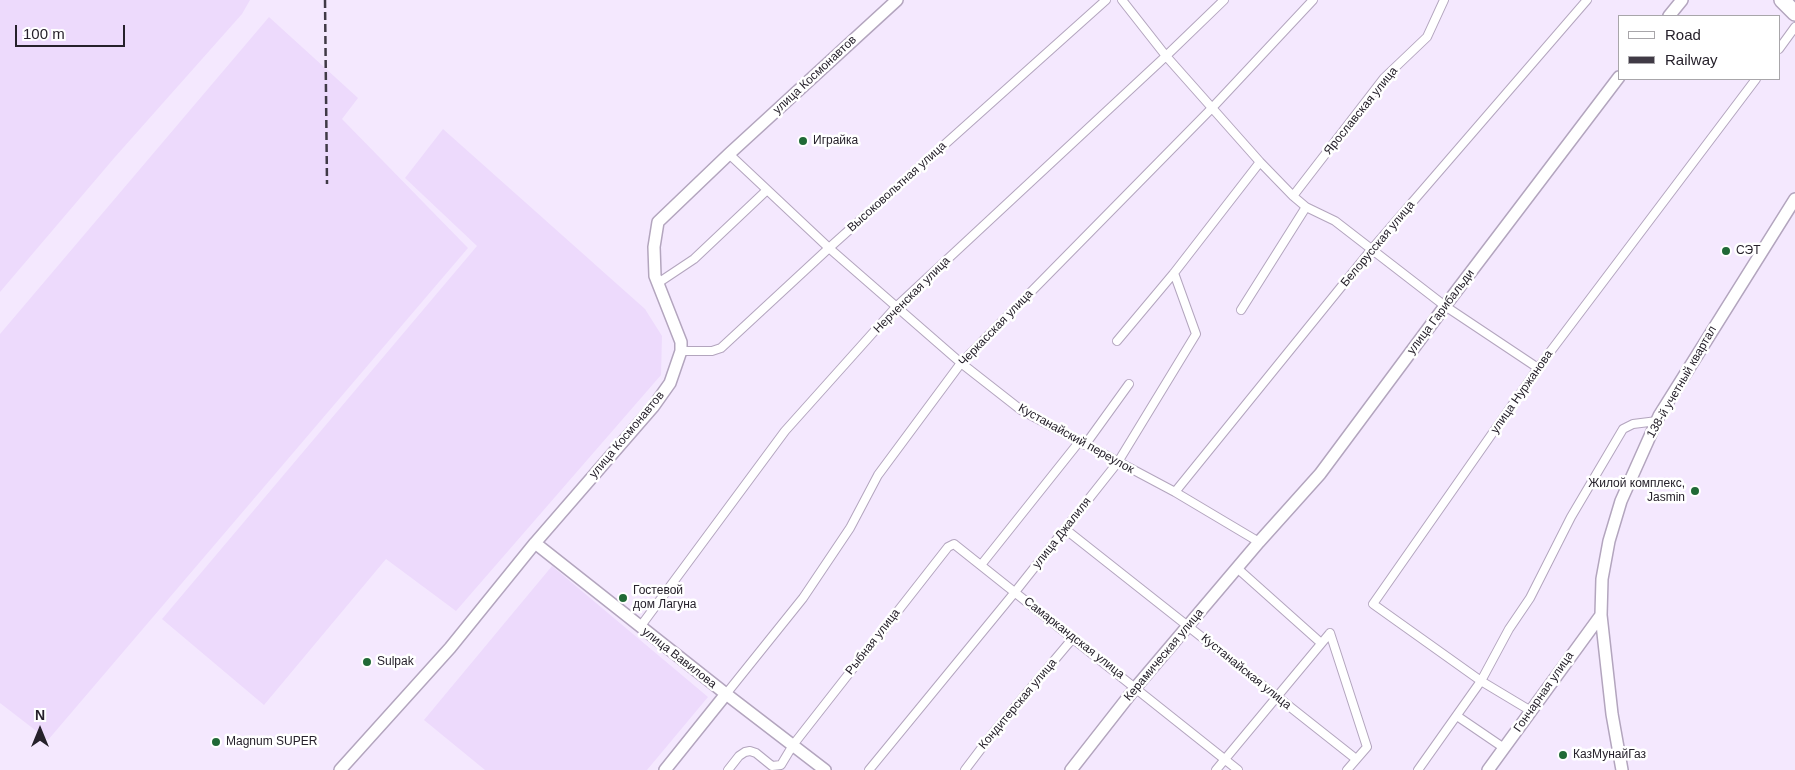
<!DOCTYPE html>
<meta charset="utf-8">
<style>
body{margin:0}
#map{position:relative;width:1795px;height:770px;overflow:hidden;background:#f4e8fe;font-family:Helvetica,sans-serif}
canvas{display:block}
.legend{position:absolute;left:1618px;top:15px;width:162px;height:65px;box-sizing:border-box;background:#fff;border:1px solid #a8a6aa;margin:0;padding:6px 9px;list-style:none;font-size:15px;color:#26212b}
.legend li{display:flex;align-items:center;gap:10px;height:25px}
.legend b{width:25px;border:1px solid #a8a6aa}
.north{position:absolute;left:15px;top:705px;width:50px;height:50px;-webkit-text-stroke:4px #fff;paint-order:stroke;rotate:0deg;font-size:14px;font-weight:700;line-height:20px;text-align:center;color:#26212b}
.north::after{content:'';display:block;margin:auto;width:18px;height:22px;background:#26212b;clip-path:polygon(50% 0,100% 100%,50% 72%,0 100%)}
.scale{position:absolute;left:15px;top:25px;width:110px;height:22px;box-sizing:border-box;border:2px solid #26212b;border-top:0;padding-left:6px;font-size:15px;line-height:18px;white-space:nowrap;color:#26212b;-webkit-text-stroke:4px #fff;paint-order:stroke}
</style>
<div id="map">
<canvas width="1795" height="770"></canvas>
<ul class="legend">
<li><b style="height:6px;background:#fff"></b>Road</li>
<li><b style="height:6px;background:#403a46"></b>Railway</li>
</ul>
<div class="north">N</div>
<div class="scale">100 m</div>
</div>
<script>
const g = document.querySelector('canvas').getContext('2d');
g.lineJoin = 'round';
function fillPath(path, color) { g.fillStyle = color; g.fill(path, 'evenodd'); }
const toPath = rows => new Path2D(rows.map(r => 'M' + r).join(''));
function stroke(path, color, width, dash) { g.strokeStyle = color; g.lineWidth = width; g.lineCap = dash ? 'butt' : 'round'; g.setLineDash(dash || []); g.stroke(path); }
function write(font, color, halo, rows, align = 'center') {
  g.font = font + ' Helvetica,sans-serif'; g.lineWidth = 5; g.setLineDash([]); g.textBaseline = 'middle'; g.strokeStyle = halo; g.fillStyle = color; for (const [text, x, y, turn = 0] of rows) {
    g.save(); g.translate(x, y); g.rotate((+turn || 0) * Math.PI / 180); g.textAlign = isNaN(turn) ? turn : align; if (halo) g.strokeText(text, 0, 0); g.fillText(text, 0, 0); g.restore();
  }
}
fillPath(toPath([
 [0,0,250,0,242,14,115,157,0,292],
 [269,17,358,98,342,119,468,248,48,740,0,703,0,334],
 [443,129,645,309,662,336,661,375,456,611,386,559,264,705,162,619,477,246,405,178],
 [552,566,708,697,647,770,485,770,424,720]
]), '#eddafc');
const street = toPath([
 [1122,0,1166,56,1260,162,1293,196,1306,207,1335,221,1445,306,1538,368],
 [1779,49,1795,27],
 [729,154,829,248,961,363,1021,410,1175,492,1259,542],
 [1293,196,1384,78,1427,37,1444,0],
 [658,283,694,259,767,190],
 [1241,310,1306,207],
 [1117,341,1174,273,1260,162],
 [681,351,712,351,721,348,829,248,1106,0],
 [1085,445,1129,384],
 [1175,492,1371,250,1587,0],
 [1065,529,1356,759],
 [981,565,1079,442],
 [1237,568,1321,643],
 [640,627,785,431,896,307,1166,56,1224,0],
 [1330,633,1367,747,1347,770],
 [726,694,803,598,850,528,878,475,961,363,1212,108,1313,0],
 [1531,711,1481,681,1373,604,1538,368,1756,79],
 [1457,716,1504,748],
 [728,770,739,756,745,752,750,751,756,753,772,766,781,765,793,745,948,547,954,544,1238,770],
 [869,770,1015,592,1118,462,1196,334,1174,273],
 [965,770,993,733,1073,638],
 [1216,770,1330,633],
 [1418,770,1481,681,1509,629,1530,598,1571,517,1623,429,1633,424,1657,421]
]);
const secondary = toPath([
 [1669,16,1682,0],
 [535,543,726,694,825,770],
 [340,770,450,648,535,543,653,407,670,383,681,351,681,342,655,276,654,247,658,222,729,154,897,0],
 [665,770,726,694],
 [1071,770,1136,687,1259,542,1320,474,1445,306,1619,77],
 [1488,770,1601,615],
 [1622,770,1612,714,1601,615,1602,579,1609,541,1621,501,1659,416,1795,199]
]);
const highway = toPath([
 [1782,0,1795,13]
]);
stroke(street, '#b3a5be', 10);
stroke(secondary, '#b3a5be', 14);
stroke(highway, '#b3a5be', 18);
stroke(street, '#fff', 8);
stroke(secondary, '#fff', 11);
stroke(highway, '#fff', 15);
stroke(toPath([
 [325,0,327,184]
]), '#403a46', 2.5, [8, 4]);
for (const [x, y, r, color] of [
 [803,141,5,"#206936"],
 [1726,251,5,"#206936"],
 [1695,491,5,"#206936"],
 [623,598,5,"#206936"],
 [367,662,5,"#206936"],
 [216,742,5,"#206936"],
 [1563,755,5,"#206936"]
]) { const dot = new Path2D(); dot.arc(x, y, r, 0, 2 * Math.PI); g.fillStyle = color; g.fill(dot); stroke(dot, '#fff', 2); }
write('12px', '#26212b', '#fff', [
 ["улица Космонавтов",815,75,-43],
 ["Ярославская улица",1361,111,-51],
 ["Высоковольтная улица",897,187,-42],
 ["Белорусская улица",1378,244,-50],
 ["Нерченская улица",912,295,-45],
 ["улица Гарибальди",1441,312,-53],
 ["Черкасская улица",996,328,-46],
 ["138-й учетный квартал",1682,382,-60],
 ["улица Нуржанова",1522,392,-55],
 ["улица Космонавтов",627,435,-50],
 ["Кустанайский переулок",1076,439,29],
 ["улица Джалиля",1062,533,-52],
 ["Самаркандская улица",1074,638,38],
 ["Рыбная улица",873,642,-52],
 ["Керамическая улица",1164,655,-50],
 ["улица Вавилова",679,658,38],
 ["Кустанайская улица",1246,672,39],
 ["Гончарная улица",1544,692,-55],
 ["Кондитерская улица",1018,704,-50]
]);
write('12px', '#26212b', '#fff', [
 ["Играйка",813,141],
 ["СЭТ",1736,251],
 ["Жилой комплекс,",1685,484,"right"],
 ["Jasmin",1685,498,"right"],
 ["Гостевой",633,591],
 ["дом Лагуна",633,605],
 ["Sulpak",377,662],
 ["Magnum SUPER",226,742],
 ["КазМунайГаз",1573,755]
], 'left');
</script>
